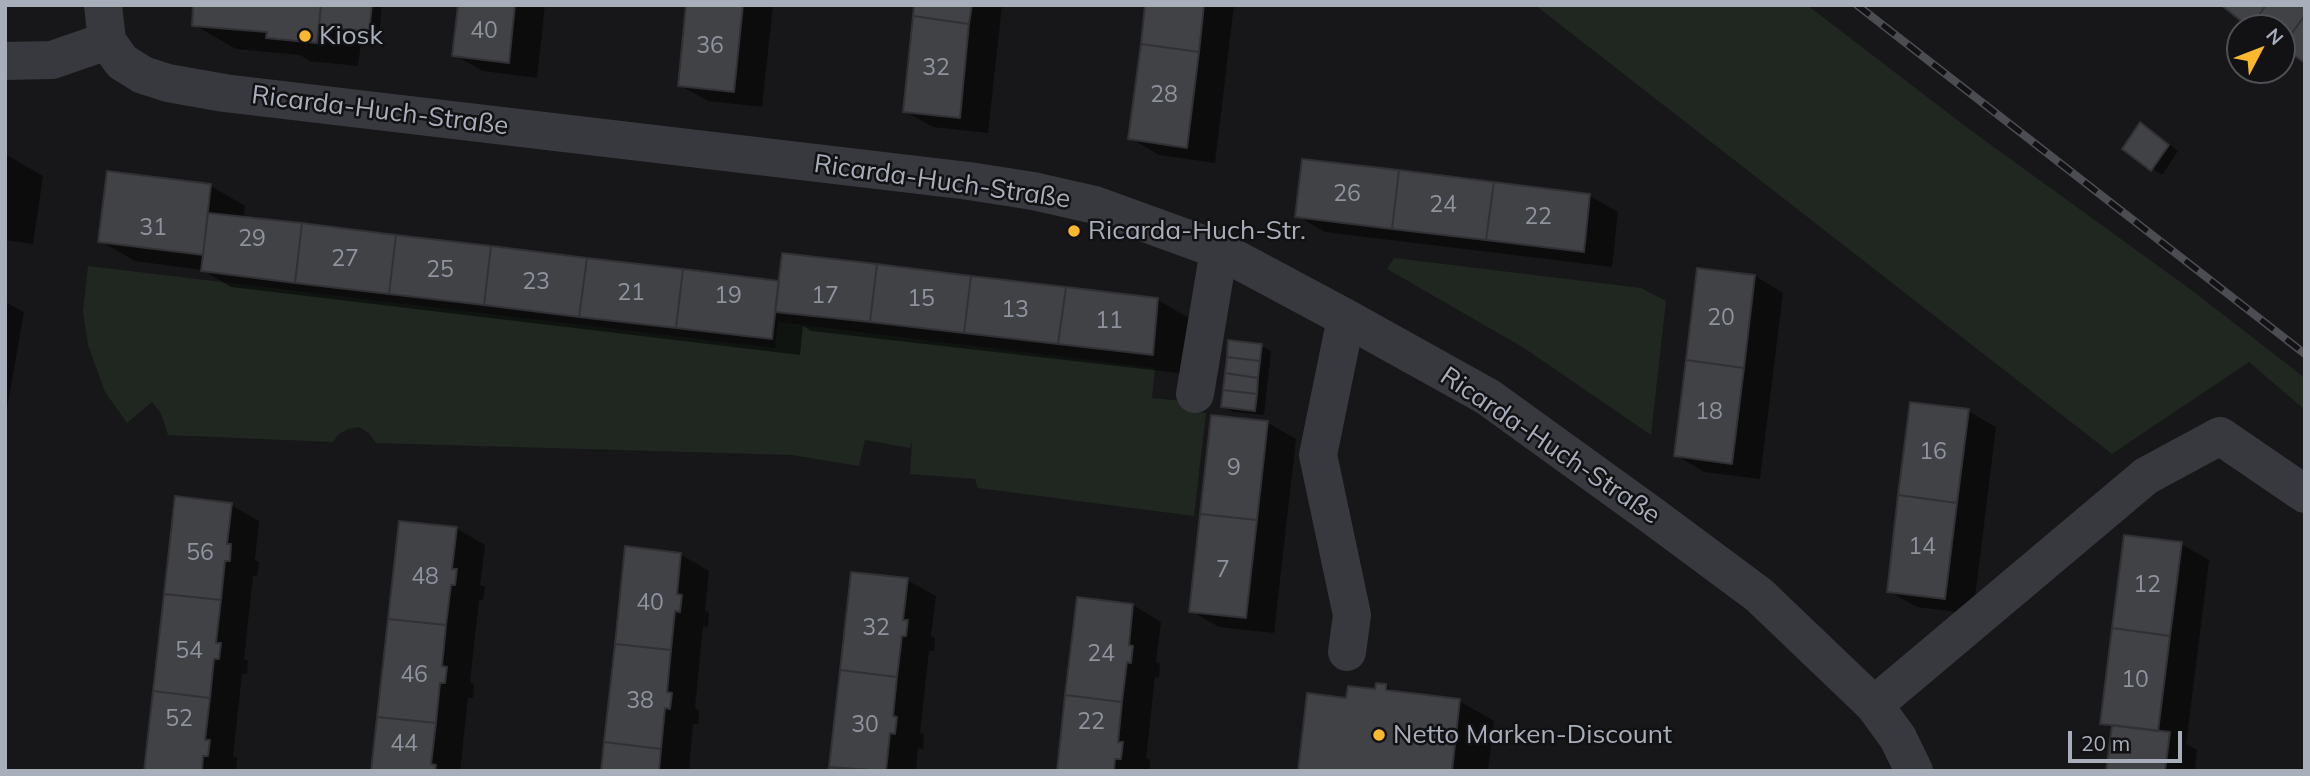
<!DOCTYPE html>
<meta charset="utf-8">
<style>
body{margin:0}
#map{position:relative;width:2310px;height:776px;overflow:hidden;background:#171719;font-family:Mulish,sans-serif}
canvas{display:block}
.frame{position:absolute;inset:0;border:7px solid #a8aeba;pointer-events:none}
.north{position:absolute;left:2226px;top:14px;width:70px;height:70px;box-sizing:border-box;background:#121214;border:2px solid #4e5056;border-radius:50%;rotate:48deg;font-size:19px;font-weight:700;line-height:28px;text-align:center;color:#a8aeba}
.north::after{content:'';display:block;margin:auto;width:24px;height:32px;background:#fab82e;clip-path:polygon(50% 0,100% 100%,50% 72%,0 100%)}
.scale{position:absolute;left:2068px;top:731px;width:114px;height:32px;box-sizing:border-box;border:4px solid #a8aeba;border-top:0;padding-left:9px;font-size:21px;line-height:24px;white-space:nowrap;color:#a8aeba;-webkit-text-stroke:5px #121214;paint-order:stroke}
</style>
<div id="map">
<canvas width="2310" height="776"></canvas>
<div class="frame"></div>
<div class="north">N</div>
<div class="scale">20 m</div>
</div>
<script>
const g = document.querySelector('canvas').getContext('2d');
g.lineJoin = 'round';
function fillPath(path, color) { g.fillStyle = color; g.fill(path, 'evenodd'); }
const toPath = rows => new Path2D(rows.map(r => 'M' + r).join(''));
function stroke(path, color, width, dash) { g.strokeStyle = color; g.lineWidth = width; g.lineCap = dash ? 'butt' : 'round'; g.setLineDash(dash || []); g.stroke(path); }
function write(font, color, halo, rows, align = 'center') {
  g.font = font + ' Mulish,sans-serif'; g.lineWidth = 5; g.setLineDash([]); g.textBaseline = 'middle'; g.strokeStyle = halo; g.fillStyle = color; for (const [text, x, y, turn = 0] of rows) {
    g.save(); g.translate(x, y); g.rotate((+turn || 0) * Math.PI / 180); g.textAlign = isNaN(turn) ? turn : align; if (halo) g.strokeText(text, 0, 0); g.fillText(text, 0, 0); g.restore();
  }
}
fillPath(toPath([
 [1535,5,1807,5,1969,129,2190,289,2305,378,2305,410,2249,362,2112,454],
 [1394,258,1641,288,1666,301,1651,435,1524,348,1387,269],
 [88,266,775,348,778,322,1155,368,1152,398,1182,401,1189,411,1206,413,1194,516,978,488,975,479,910,474,912,441,910,448,865,440,859,466,792,455,376,443,369,433,359,427,348,429,339,434,333,442,168,435,161,413,152,402,127,423,105,392,88,345,83,312]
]), '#1f2720');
fillPath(toPath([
 [195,5,382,5,379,37,362,35,358,66,310,61,300,55,236,49,194,25],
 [459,5,545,5,537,78,483,71,454,55],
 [688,5,773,5,762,107,708,101,679,85],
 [916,5,1002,5,988,133,933,127,904,111],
 [1147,5,1234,5,1215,163,1159,155,1130,138],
 [2221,5,2305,5,2301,60,2282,50,2282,28,2252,28],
 [2150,130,2178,151,2162,175,2124,148],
 [5,154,43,176,33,244,5,240],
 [211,186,245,206,243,219,780,283,1158,300,1192,320,1187,374,811,331,803,326,800,355,231,287,202,270,135,261,100,241],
 [1590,196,1618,212,1612,267,1325,232,1297,216],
 [1755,276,1783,293,1760,479,1704,472,1676,455],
 [5,302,24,312,5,420],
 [1261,346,1271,351,1264,415,1233,412,1223,406],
 [1968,411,1996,427,1973,614,1917,607,1888,591],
 [1268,423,1296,439,1274,633,1219,627,1191,611],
 [231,505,259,521,255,560,259,562,257,576,253,576,244,659,248,661,247,674,242,674,233,756,237,758,236,771,146,771],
 [456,528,485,545,480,585,485,587,483,600,479,600,470,682,474,685,473,698,468,698,460,771,373,771],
 [2181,544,2209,560,2186,744,2197,750,2195,771,2108,771,2113,729,2102,723],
 [680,554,709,571,705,610,709,613,708,627,703,626,695,708,699,711,698,724,693,724,689,771,602,771],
 [853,573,907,580,936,596,931,636,935,638,934,651,929,651,920,733,924,735,923,749,918,748,916,771,830,771],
 [1133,605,1161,622,1156,662,1160,664,1159,678,1155,677,1146,758,1150,760,1149,771,1058,771],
 [1386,686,1399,694,1459,701,1494,721,1488,771,1300,771,1348,700,1377,691]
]), '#0007');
const building = toPath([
 [193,5,321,5,317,43,266,38,267,32,192,26,193,5],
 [321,5,372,5,369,32,319,26,321,5],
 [458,5,515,5,509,63,452,56,458,5],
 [686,5,743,5,734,92,678,86,686,5],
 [914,5,972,5,969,24,913,16,914,5],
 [1145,5,1204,5,1199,52,1141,44,1145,5],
 [2221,5,2266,5,2250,28,2221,5],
 [2266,5,2305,5,2305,15,2282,47,2282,28,2250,28,2266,5],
 [2305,15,2305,63,2282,47,2305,15],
 [913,16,969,24,960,118,903,112,913,16],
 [1141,44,1199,52,1187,148,1128,139,1141,44],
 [2140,122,2169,145,2151,171,2122,149,2140,122],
 [1302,159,1399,170,1392,229,1295,217,1302,159],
 [1399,170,1494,182,1486,240,1392,229,1399,170],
 [107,171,211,184,203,255,98,242,107,171],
 [1494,182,1590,194,1584,252,1486,240,1494,182],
 [208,213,302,223,295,283,201,271,208,213],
 [302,223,396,235,389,294,295,283,302,223],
 [396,235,491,246,484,305,389,294,396,235],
 [491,246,587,258,579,317,484,305,491,246],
 [782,253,877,264,870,322,775,312,782,253],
 [587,258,683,269,676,328,579,317,587,258],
 [877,264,971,276,964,333,870,322,877,264],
 [1697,268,1755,275,1744,368,1686,360,1697,268],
 [683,269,779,281,772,339,676,328,683,269],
 [971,276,1066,287,1058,344,964,333,971,276],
 [1066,287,1158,298,1153,355,1058,344,1066,287],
 [1228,340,1262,344,1260,361,1227,357,1228,340],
 [1227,357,1260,361,1258,378,1225,373,1227,357],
 [1686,360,1744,368,1732,464,1674,456,1686,360],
 [1225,373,1258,378,1257,394,1223,390,1225,373],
 [1223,390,1257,394,1255,411,1221,407,1223,390],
 [1910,402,1969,409,1957,503,1898,495,1910,402],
 [1211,415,1268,421,1257,520,1200,514,1211,415],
 [1898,495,1957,503,1945,599,1887,592,1898,495],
 [175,496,232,503,227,544,231,544,230,561,225,561,221,600,164,594,175,496],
 [1200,514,1257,520,1246,618,1189,612,1200,514],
 [399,521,457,527,452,569,457,569,455,585,451,585,446,625,388,619,399,521],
 [2124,535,2182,542,2170,636,2112,628,2124,535],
 [625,546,681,553,677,594,682,595,680,612,675,611,671,650,615,644,625,546],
 [851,572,908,578,903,620,908,620,906,636,902,636,897,677,840,670,851,572],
 [164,594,221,600,216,643,221,643,219,659,214,659,210,698,153,691,164,594],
 [1077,597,1133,604,1129,645,1133,646,1131,663,1127,662,1122,702,1065,695,1077,597],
 [388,619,446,625,442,666,447,667,445,683,440,683,436,723,377,717,388,619],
 [2112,628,2170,636,2158,731,2100,724,2112,628],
 [615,644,671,650,667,692,672,693,670,709,665,708,661,749,604,742,615,644],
 [840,670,897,677,893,716,897,717,895,734,890,733,886,771,829,767,840,670],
 [1376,683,1386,684,1386,690,1460,699,1452,771,1298,771,1307,693,1346,698,1348,686,1375,689,1376,683],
 [153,691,210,698,205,740,210,740,208,756,203,756,202,771,144,771,153,691],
 [1065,695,1122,702,1118,742,1123,742,1121,759,1115,759,1114,771,1057,771,1065,695],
 [377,717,436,723,431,764,436,765,435,771,371,771,377,717],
 [2112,725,2170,732,2165,771,2106,771,2112,725],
 [604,742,661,749,659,771,601,771,604,742],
 [829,767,857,771,828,771,829,767]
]);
fillPath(building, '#414246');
stroke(building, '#313135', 2);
stroke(toPath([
 [103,5,107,41,122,62,143,75,168,83,224,93,969,181,1033,191,1095,205,1219,250,1346,318,1488,397,1654,517,1759,595,1874,705,1898,738,1914,771],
 [5,61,52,60,107,41],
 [1346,318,1318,455,1352,615,1347,652],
 [1195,394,1219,250],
 [1874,705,2146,476,2220,436,2305,494]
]), '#38393e', 38);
const rail = toPath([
 [1857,5,2305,354]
]);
stroke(rail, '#4b4d53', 8);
stroke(rail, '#121214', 5, [16]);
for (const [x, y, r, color] of [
 [305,36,7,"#fab82e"],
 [1074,231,7,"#fab82e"],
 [1379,735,7,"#fab82e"]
]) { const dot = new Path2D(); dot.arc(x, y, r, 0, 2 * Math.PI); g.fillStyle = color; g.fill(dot); stroke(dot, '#121214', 2.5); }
write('23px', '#8e939d', null, [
 ["40",484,31],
 ["36",710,46],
 ["32",936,68],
 ["28",1164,95],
 ["26",1347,194],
 ["24",1443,205],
 ["22",1538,217],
 ["31",153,228],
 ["29",252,239],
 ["27",345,259],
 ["25",440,270],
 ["23",536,282],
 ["21",631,293],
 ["19",728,296],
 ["17",825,296],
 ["15",921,299],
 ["13",1015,310],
 ["20",1721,318],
 ["11",1109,321],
 ["18",1709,412],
 ["16",1933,452],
 ["9",1234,468],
 ["14",1922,547],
 ["56",200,553],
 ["7",1223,570],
 ["48",425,577],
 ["12",2147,585],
 ["40",650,603],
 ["32",876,628],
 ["54",189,651],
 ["24",1101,654],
 ["46",414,675],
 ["10",2135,680],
 ["38",640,701],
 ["52",179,719],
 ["22",1091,722],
 ["30",865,725],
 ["44",404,744]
]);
write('26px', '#a8aeba', '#121214', [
 ["Kiosk",319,36],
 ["Ricarda-Huch-Str.",1088,231],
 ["Netto Marken-Discount",1393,735]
], 'left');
write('26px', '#a8aeba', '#121214', [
 ["Ricarda-Huch-Straße",380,111,7],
 ["Ricarda-Huch-Straße",942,182,8],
 ["Ricarda-Huch-Straße",1550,446,34]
]);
</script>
